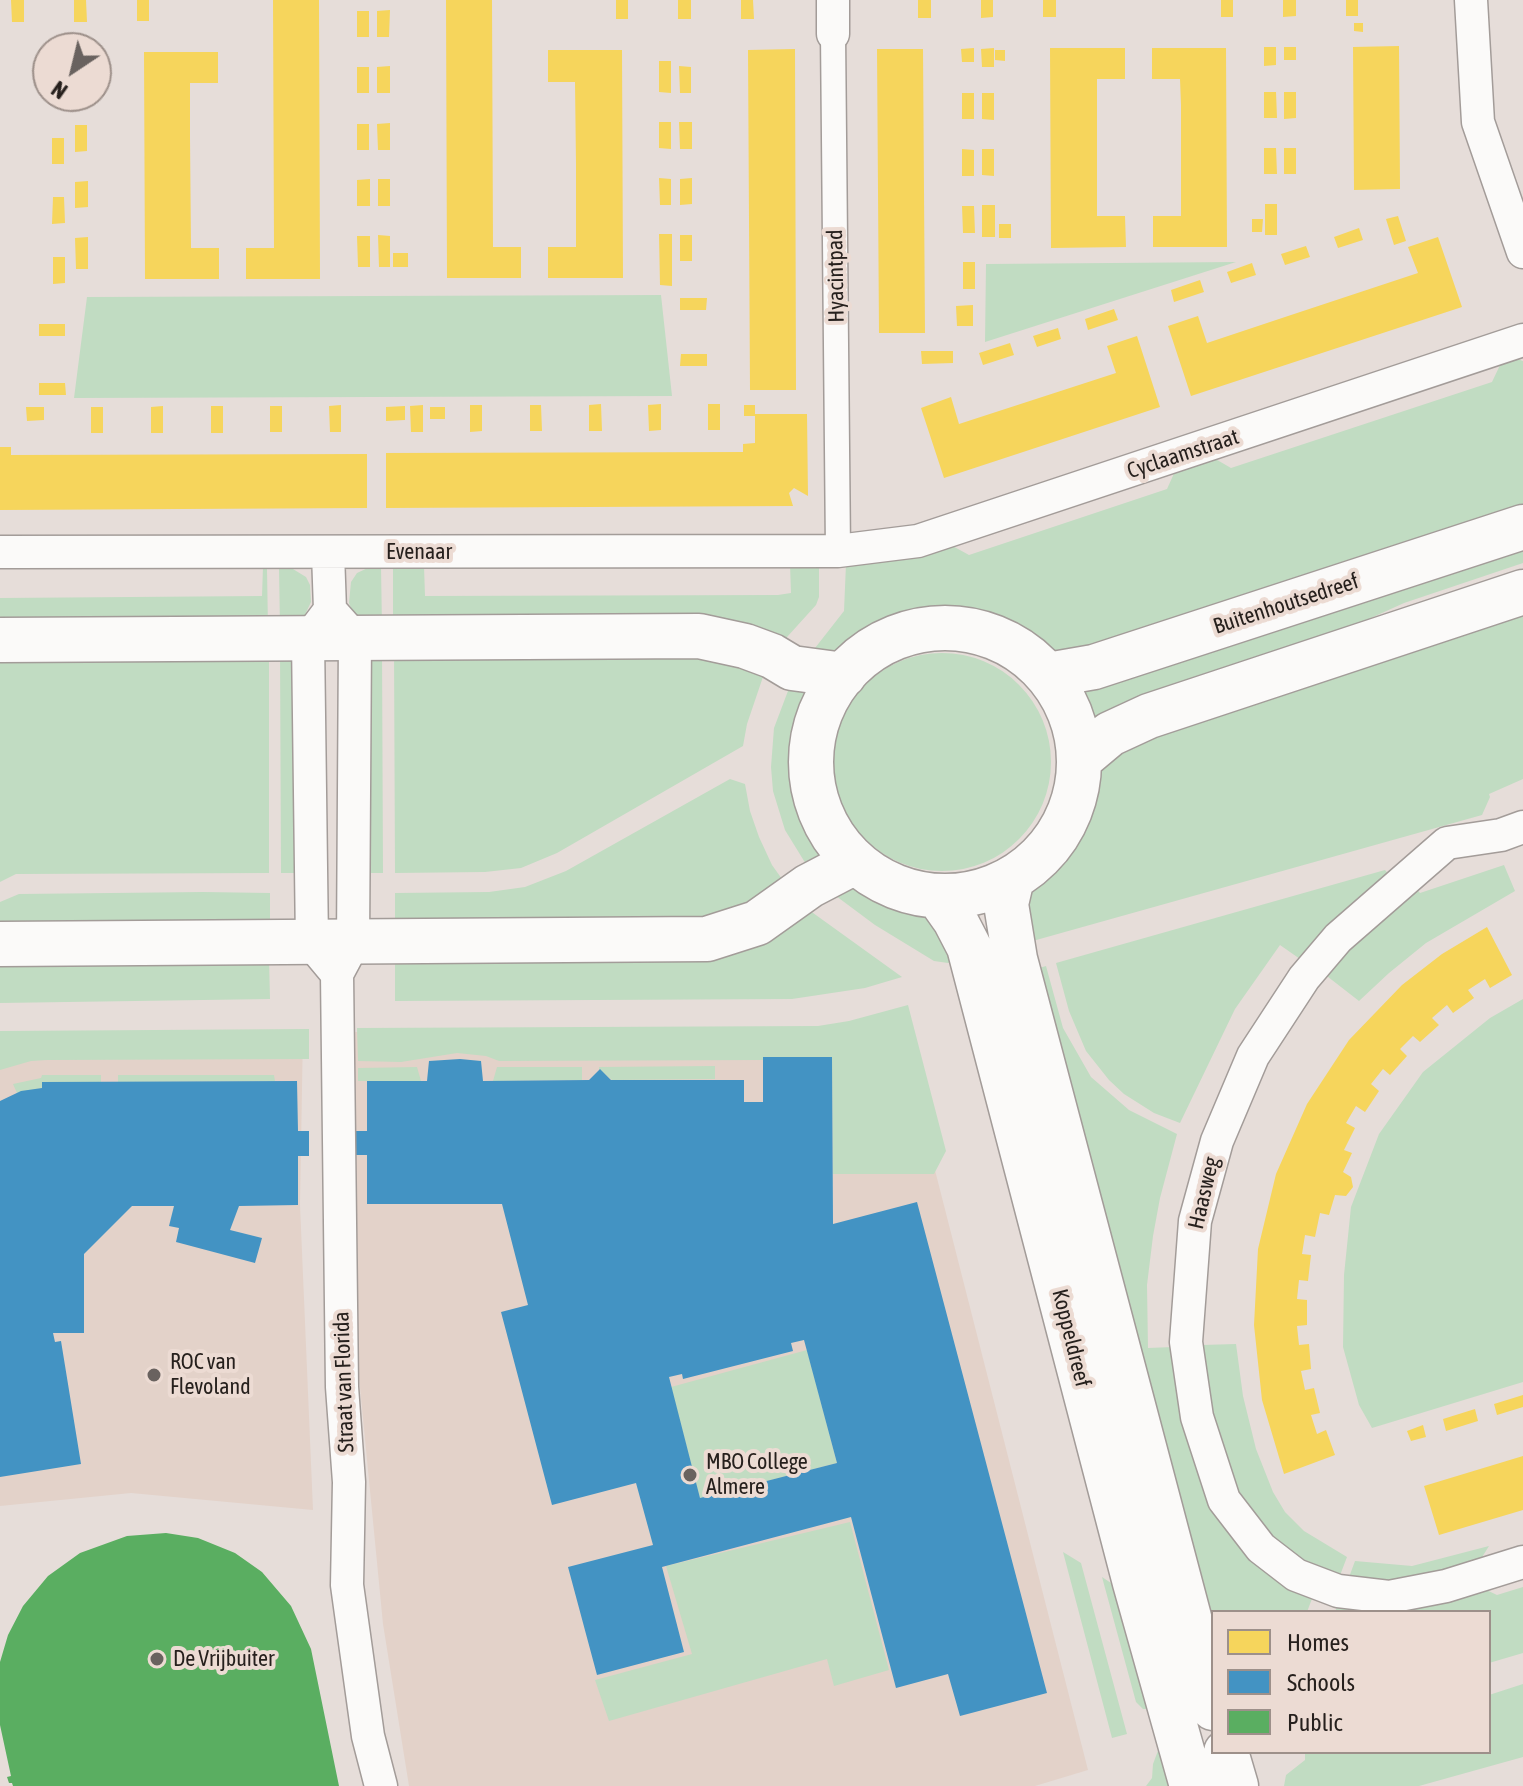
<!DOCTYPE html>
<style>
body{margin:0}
#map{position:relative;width:1523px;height:1786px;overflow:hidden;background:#e6ddd9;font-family:"Asap Condensed",sans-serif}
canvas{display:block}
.legend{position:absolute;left:1211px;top:1610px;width:280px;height:144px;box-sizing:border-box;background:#ecdbd3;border:2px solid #9d908a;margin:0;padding:10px 14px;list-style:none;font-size:24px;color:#26201d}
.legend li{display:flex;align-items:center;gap:16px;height:40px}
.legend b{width:40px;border:2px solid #9d908a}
.north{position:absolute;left:32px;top:32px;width:80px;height:80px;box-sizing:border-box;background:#ecdbd3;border:2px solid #9d908a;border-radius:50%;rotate:215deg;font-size:22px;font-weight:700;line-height:32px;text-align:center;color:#26201d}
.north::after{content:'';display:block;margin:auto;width:28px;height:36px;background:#69625f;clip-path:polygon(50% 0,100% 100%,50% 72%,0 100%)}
</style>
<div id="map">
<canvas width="1523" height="1786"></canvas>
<ul class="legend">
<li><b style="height:22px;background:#f6d55c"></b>Homes</li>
<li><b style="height:22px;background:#4393c3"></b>Schools</li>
<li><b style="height:22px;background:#5aae61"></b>Public</li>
</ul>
<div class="north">N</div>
</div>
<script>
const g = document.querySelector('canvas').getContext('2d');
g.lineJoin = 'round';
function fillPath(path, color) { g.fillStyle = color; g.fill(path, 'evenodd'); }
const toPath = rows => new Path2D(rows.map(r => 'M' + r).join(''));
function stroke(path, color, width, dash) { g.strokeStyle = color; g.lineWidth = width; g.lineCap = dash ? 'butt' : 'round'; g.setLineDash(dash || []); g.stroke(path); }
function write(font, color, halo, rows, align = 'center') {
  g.font = font + ' "Asap Condensed",sans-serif'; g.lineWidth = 8; g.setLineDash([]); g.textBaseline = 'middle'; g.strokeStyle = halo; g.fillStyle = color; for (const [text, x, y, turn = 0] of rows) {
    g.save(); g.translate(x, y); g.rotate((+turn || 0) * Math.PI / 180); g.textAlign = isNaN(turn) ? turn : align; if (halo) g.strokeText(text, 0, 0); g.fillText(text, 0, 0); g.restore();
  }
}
fillPath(toPath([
 [303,1030,300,1205,313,1510,131,1493,0,1506,0,1037],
 [353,1032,900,1033,1088,1770,1035,1786,409,1786,383,1624,354,1326]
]), '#e3d2c9');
fillPath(toPath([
 [1236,262,985,342,986,264],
 [661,295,672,396,74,398,87,297],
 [1517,359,1523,361,1523,511,1090,656,1052,653,986,620,946,613,921,615,897,621,872,631,829,656,808,657,844,611,846,564,879,562,949,544,969,555,1167,489,1176,469,1212,457,1231,468,1492,382,1501,363],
 [1523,536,1523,563,1404,603,1263,667,1087,726,1072,688],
 [790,564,819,564,819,597,816,605,778,647,393,628,393,566,424,566,425,596,778,595,791,593],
 [288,566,306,577,310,585,311,602,302,621,280,628,279,567],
 [372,566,381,566,382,628,365,625,352,611,349,603,351,582,357,573],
 [263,567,267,569,268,628,0,630,0,598,262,596],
 [1523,602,1523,779,1489,794,1490,797,1482,815,1022,944,1029,892,1068,840,1078,822,1097,768,1110,747],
 [382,648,383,873,366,873,365,659],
 [678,648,766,668,747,724,743,746,557,853,521,868,485,872,395,873,394,649],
 [269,649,269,873,16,874,0,882,0,650],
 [280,649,295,655,298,873,281,873],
 '833 762a109 109 0 1 1 218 0a109 109 0 1 1-218 0Z',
 [791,683,810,694,798,726,793,765,800,806,806,823,826,855,809,869,785,830,773,791,771,767,774,728],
 [730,779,745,784,750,811,759,837,772,865,787,886,745,918,395,932,395,893,489,892,525,887,566,871],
 [1504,865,1515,891,1426,943,1389,973,1359,1001,1323,973,1415,887,1420,893],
 [1385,870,1390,876,1300,959,1280,945,1235,1009,1180,1123,1154,1113,1124,1094,1109,1080,1086,1051,1069,1011,1056,963],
 [849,886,926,915,962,959,948,963,934,961,875,925,832,893],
 [203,892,270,893,270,934,0,935,0,902,19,894],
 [802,905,902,977,865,988,792,999,395,1001,395,959],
 [0,957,269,958,270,999,0,1003],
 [1046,966,1063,1028,1091,1077,1129,1110,1177,1134,1160,1198,1153,1236,1147,1285,1148,1348,1173,1347,1191,1443,1313,1596,1307,1612,1213,1612,1213,1670,1029,971],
 [1523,999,1523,1382,1372,1428,1359,1405,1343,1347,1344,1275,1351,1207,1379,1134,1423,1072,1490,1018],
 [908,1005,946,1151,934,1174,833,1174,832,1057,763,1057,763,1060,499,1061,486,1056,457,1053,401,1062,358,1061,357,1028,818,1026,849,1021],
 [309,1029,309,1059,47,1060,31,1061,0,1070,0,1031],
 [715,1066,715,1079,612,1080,599,1069,599,1067],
 [417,1067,421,1081,358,1081,358,1068],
 [497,1067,582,1067,582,1080,493,1081],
 [42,1075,101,1075,101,1082,42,1083,42,1088,17,1093,13,1084,41,1078],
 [118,1075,274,1075,275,1081,118,1082],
 [1236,1344,1243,1396,1256,1449,1273,1492,1285,1512,1304,1531,1347,1557,1339,1578,1322,1572,1287,1552,1243,1509,1214,1435,1202,1345],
 [807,1350,837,1463,700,1498,671,1387],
 [850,1522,889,1670,834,1686,827,1659,609,1721,595,1680,692,1654,666,1566],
 [1489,1546,1479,1562,1392,1583,1348,1580,1355,1561,1412,1566],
 [1063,1552,1081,1563,1127,1734,1112,1738],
 [1102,1577,1114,1585,1149,1709,1143,1709,1136,1702],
 [1480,1587,1497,1595,1523,1587,1523,1653,1489,1663,1489,1612,1335,1612,1338,1604],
 [1523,1684,1523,1757,1419,1786,1284,1786,1286,1775,1305,1760,1305,1752,1489,1752,1489,1695],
 [1159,1748,1180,1786,1146,1786,1152,1778,1153,1764]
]), '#c1dcc2');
fillPath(toPath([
 [11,0,24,0,24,22,12,22],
 [74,0,86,0,87,22,74,22],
 [137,0,149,0,149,21,137,21],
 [273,0,319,0,320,279,246,279,246,248,274,248],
 [446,0,492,0,493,247,521,247,521,278,447,278],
 [616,0,628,0,628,19,616,19],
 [678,0,691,0,691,19,678,19],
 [741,0,753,0,754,19,741,19],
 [918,0,931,0,931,18,918,18],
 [981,0,993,0,993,17,981,18],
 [1043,0,1056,0,1056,17,1043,17],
 [1221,0,1233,0,1233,17,1221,17],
 [1283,0,1296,0,1296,16,1283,17],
 [1346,0,1358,0,1358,16,1346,16],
 [390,10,389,37,377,37,377,11],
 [357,11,369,11,369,37,357,37],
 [1354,23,1363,23,1363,32,1354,31],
 [1399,46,1400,189,1354,190,1353,47],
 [1264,47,1276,47,1276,65,1264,66],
 [1284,47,1296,47,1296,60,1284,60],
 [974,48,974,62,962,62,961,49],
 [994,48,994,67,982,67,981,49],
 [1050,48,1125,48,1125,79,1097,79,1097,216,1125,216,1126,247,1051,248],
 [1152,48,1226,48,1227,247,1153,247,1153,216,1181,216,1181,105,1180,79,1152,79],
 [795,49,796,390,750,390,748,50],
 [877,49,923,49,925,333,879,333],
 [548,50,622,50,623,278,548,278,548,247,576,247,576,164,575,82,548,82],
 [995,50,1005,50,1005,61,995,60],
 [144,52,218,52,218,83,190,83,190,138,191,248,219,248,219,279,145,279],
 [659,61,671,61,671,93,659,92],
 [390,66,390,93,377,93,377,67],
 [679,66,691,67,691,93,680,93],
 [357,67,369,67,369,93,357,93],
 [1264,92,1276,92,1277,118,1264,118],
 [1284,92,1296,92,1296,118,1284,119],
 [962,93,974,93,974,119,962,119],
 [982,93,994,93,994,120,982,119],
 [52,96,64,96,64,105,52,105],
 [659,122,671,122,671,149,659,148],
 [679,122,692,122,692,149,680,149],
 [390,123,390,150,378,150,377,124],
 [357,124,369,124,369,150,357,150],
 [75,125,87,125,87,151,75,152],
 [52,138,64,138,64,164,52,164],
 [1264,148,1276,148,1277,174,1264,174],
 [1284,148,1296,148,1296,174,1284,174],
 [962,149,974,150,974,176,962,176],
 [982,149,994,149,994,176,982,175],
 [659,178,671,179,671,205,660,205],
 [692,178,692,204,680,205,680,179],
 [370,179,370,206,357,206,357,180],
 [378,179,390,179,390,206,378,206],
 [88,181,88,207,75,208,75,182],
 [53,197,64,197,65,223,52,224],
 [1265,204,1277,204,1277,235,1265,235],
 [982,205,995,205,995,237,982,237],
 [962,206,974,206,975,233,963,233],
 [1398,216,1406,241,1394,245,1386,219],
 [1252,219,1263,219,1262,232,1252,232],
 [999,224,1011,224,1011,238,999,238],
 [1359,228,1363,240,1338,248,1334,237],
 [659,234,672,234,672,286,660,285],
 [378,235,390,236,390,267,379,267],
 [680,235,692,235,692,261,680,261],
 [357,236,370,236,370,267,358,267],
 [88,237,88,269,76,269,75,238],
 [1438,237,1462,307,1191,396,1168,326,1198,316,1207,343,1285,317,1418,273,1408,247],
 [1306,246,1310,257,1285,265,1281,254],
 [393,253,408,253,408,267,393,267],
 [53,257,65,257,65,283,53,284],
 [963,262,975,262,975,289,963,289],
 [1252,263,1256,275,1231,283,1227,272],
 [1200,280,1204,292,1174,302,1171,290],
 [680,298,707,298,706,310,680,310],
 [973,305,973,326,957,326,956,306],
 [1114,309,1118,320,1088,330,1085,319],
 [39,324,65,324,65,336,39,336],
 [1058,328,1061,339,1037,347,1033,336],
 [1137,336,1160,407,944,478,921,408,951,397,959,424,1116,373,1107,346],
 [1010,343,1014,355,983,365,979,353],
 [921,351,953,351,953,363,922,364],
 [681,354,707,354,707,366,680,366],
 [39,383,65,383,66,395,39,395],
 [601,404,602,431,589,431,589,405],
 [661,404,661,430,649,431,648,405],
 [708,404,720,404,720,430,708,430],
 [341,405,341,432,330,432,329,406],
 [423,405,423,432,411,432,410,406],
 [470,405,482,405,482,431,470,432],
 [530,405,541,405,542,431,530,431],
 [744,405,755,405,755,414,807,414,808,496,794,488,789,493,793,506,386,508,386,453,743,452,743,444,755,443,755,416,744,416],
 [163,406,163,433,151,433,151,407],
 [211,406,223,406,223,433,211,433],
 [270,406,282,406,282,432,270,432],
 [405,406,405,420,386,421,386,407],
 [26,407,44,407,44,420,27,421],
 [91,407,103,407,103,433,91,433],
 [430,407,445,407,445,419,430,419],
 [0,447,11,447,11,455,367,454,367,508,0,510],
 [1487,927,1512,975,1490,988,1485,979,1468,990,1474,998,1453,1013,1447,1005,1432,1018,1439,1025,1420,1042,1413,1036,1400,1049,1407,1056,1390,1075,1383,1069,1371,1084,1379,1091,1365,1112,1356,1106,1346,1123,1355,1128,1344,1150,1352,1153,1343,1172,1351,1177,1353,1187,1346,1196,1335,1195,1329,1215,1320,1213,1315,1237,1305,1235,1302,1254,1311,1255,1308,1281,1299,1280,1297,1299,1307,1300,1307,1325,1297,1326,1299,1345,1309,1344,1311,1369,1301,1371,1305,1390,1314,1388,1320,1413,1311,1415,1317,1434,1326,1430,1335,1455,1284,1474,1262,1400,1254,1325,1258,1249,1276,1174,1307,1104,1349,1040,1402,985,1442,954],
 [1523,1395,1523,1407,1497,1415,1494,1404],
 [1475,1409,1478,1421,1446,1431,1443,1419],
 [1423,1425,1426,1437,1411,1441,1407,1431],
 [1523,1456,1523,1510,1439,1535,1424,1486]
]), '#f6d55c');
fillPath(toPath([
 [763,1057,832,1057,833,1224,917,1202,1047,1693,960,1716,948,1674,896,1688,851,1517,662,1567,684,1652,597,1675,568,1567,653,1545,636,1483,552,1505,501,1312,528,1305,502,1204,367,1204,367,1155,356,1155,356,1131,367,1131,367,1081,427,1081,429,1061,460,1059,481,1061,483,1081,589,1080,600,1069,611,1080,744,1080,744,1102,763,1102],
 [804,1340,837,1463,700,1498,669,1377,682,1374,683,1379,793,1351,791,1343],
 [297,1081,298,1131,309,1131,309,1156,298,1156,298,1205,239,1206,230,1230,262,1238,255,1263,176,1242,179,1228,169,1226,174,1206,132,1206,84,1254,84,1333,53,1333,55,1342,61,1341,81,1464,0,1477,0,1101,21,1091,42,1088,42,1082]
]), '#4393c3');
fillPath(toPath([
 [166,1533,198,1538,235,1553,262,1572,291,1606,311,1649,339,1786,13,1786,12,1783,9,1783,7,1777,11,1776,0,1725,0,1662,8,1635,23,1606,48,1576,80,1553,127,1536]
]), '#5aae61');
const pedestrian = toPath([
 [833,34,838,551]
]);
const minor = toPath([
 [833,0,833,34],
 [1471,0,1478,122,1523,252],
 [0,552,838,551,918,541,1523,340],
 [328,553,330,610],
 [330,610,355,638,353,944,337,974,312,944,308,639,330,610],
 [1523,827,1501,835,1447,843,1338,938,1304,978,1253,1056,1217,1141,1195,1221,1186,1342,1197,1417,1224,1500,1261,1548,1296,1575,1338,1591,1389,1597,1446,1586,1523,1562],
 [337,974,342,1387,349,1482,347,1585,368,1736,381,1786]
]);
const secondary = toPath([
 '811 762a134 134 0 1 1 268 0a134 134 0 1 1-268 0Z',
 [0,640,699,636,745,646,772,656,792,668,844,675],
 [1048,675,1094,667,1523,527],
 [1079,760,1110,734,1149,716,1523,592],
 [1012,878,1006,904,1015,959,1213,1708],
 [938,896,955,920,969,947,975,970,1135,1583,1192,1786],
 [0,944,707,939,757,923,809,886,855,862],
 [1226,1752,1236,1786]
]);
stroke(pedestrian, '#a39c99', 27);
stroke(minor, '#a39c99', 35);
stroke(secondary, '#a39c99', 47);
stroke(pedestrian, '#fbfaf9', 24);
stroke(minor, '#fbfaf9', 32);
stroke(secondary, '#fbfaf9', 44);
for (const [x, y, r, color] of [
 [154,1375,8,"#69625f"],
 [690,1475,8,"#69625f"],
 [157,1659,8,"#69625f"]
]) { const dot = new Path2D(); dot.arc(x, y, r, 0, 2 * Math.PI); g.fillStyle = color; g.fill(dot); stroke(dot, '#ecdbd3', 3); }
write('22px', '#26201d', '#ecdbd3', [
 ["Hyacintpad",836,276,-91],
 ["Cyclaamstraat",1183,454,-18],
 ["Evenaar",419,552],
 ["Buitenhoutsedreef",1286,604,-18],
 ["Haasweg",1204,1193,-77],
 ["Koppeldreef",1071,1338,76],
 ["Straat van Florida",344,1382,-92]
]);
write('22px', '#26201d', '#ecdbd3', [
 ["ROC van",170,1362],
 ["Flevoland",170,1387],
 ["MBO College",706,1462],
 ["Almere",706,1487],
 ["De Vrijbuiter",173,1659]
], 'left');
</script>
